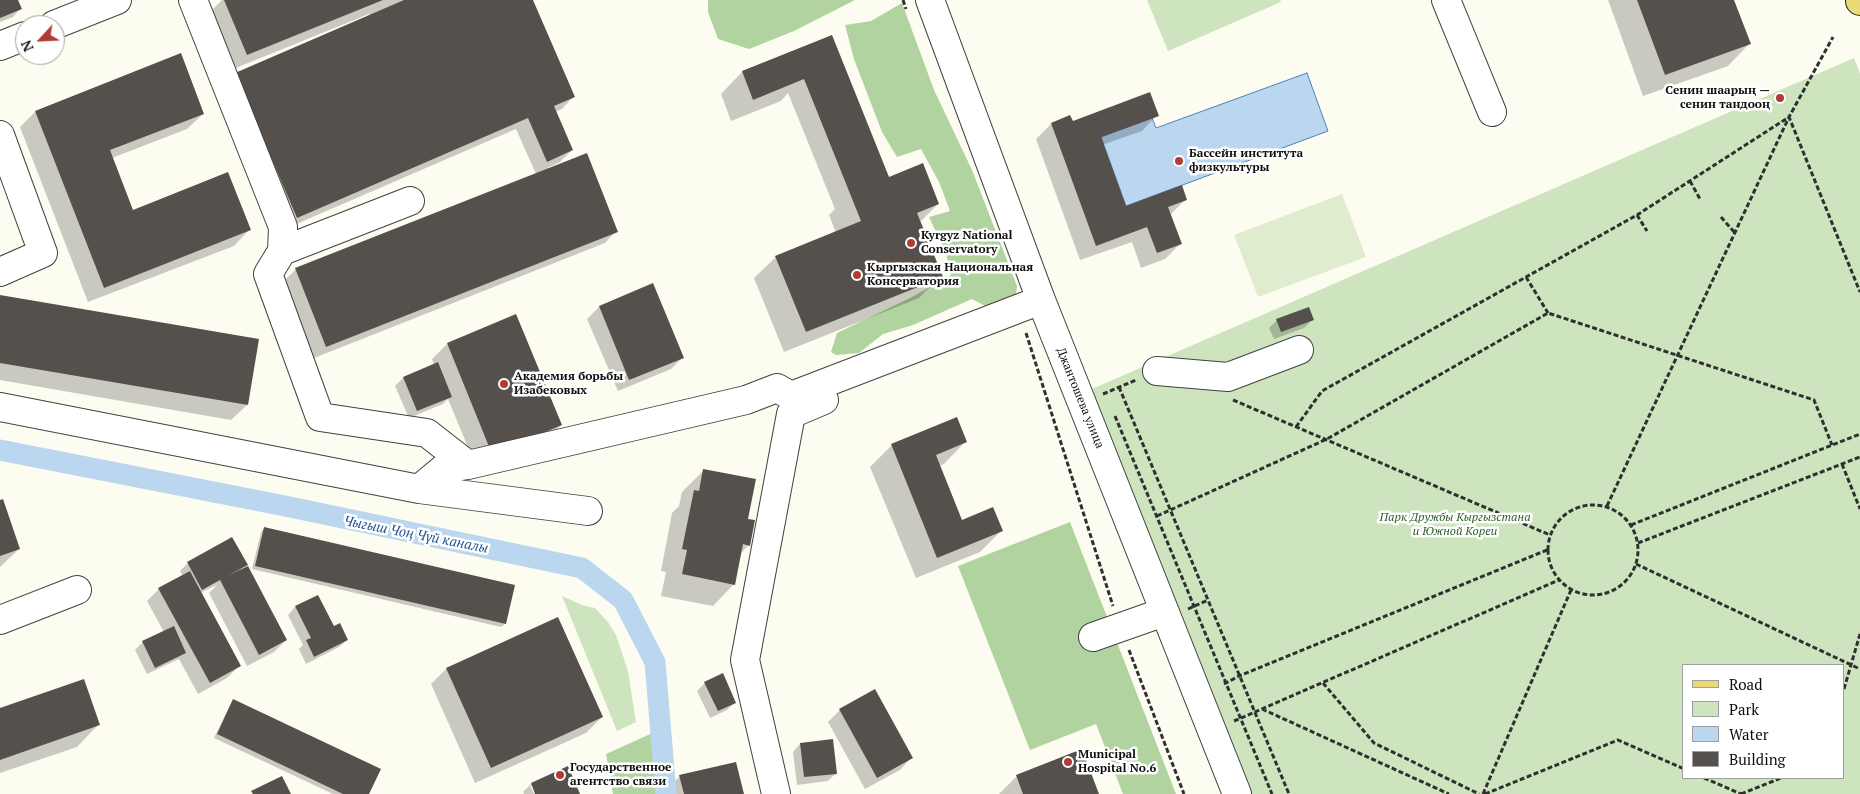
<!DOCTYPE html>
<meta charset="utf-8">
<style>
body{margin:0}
#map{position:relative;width:1860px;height:794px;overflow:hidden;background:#fdfcf1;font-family:"PT Serif",serif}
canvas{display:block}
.legend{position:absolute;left:1682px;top:664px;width:162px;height:115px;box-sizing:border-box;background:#fff;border:1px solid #9f9f9f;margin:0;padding:6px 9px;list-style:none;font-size:15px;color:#0e0e0e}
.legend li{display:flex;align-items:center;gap:10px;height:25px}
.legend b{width:25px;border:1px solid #9f9f9f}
.north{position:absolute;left:15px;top:15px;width:50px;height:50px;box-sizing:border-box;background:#fff;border:1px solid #9f9f9f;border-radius:50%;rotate:245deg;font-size:14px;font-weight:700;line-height:20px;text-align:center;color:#0e0e0e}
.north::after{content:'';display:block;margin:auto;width:18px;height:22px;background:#ae3d35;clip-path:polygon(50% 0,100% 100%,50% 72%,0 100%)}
</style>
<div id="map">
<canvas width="1860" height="794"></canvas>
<ul class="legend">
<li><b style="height:6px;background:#e9da75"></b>Road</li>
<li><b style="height:14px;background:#cde4be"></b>Park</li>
<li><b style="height:14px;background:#bbd6ef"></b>Water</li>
<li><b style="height:14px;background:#55504c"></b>Building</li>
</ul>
<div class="north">N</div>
</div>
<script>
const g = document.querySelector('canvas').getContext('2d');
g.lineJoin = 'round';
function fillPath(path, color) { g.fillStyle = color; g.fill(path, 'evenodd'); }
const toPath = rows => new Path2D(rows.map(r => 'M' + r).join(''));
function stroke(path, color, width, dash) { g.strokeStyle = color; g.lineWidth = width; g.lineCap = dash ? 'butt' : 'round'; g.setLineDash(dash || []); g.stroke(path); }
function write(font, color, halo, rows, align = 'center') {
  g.font = font + ' "PT Serif",serif'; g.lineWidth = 5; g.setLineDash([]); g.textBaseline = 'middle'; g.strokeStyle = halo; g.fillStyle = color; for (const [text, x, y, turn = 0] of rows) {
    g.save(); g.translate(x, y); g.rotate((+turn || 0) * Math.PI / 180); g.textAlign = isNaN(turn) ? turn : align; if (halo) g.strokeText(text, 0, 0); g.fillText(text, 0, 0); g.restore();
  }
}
fillPath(toPath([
 [1147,0,1280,0,1281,2,1168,51],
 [1854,58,1860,74,1860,794,1249,794,1087,391],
 [1684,665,1844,665,1844,778,1684,778],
 [562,596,582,605,595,608,608,622,616,635,628,671,636,722,617,731]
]), '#cde4be');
fillPath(toPath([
 [708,0,855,0,794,31,749,49,718,39,708,12],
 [902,3,934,90,972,170,1017,286,1015,304,987,307,972,299,913,325,883,334,859,353,836,355,831,352,837,333,910,298,951,275,946,253,929,217,950,211,939,182,921,149,897,157,882,132,854,59,845,25,871,21],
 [1070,522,1176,794,1123,794,1096,724,1030,750,958,566],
 [657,731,659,794,613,794,606,754]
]), '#b1d39f');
fillPath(toPath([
 [1342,194,1366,257,1258,297,1234,235]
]), '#dfedce');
const water = toPath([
 [1307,73,1328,131,1126,206,1101,137,1152,118,1156,128,1307,73]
]);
fillPath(water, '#bbd6ef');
stroke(water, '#4a83be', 1);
fillPath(toPath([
 [0,0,17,0,20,9,13,17,0,22],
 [222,0,531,0,573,97,562,109,555,112,572,150,560,162,547,168,616,231,605,243,314,358,284,281,296,269,536,174,516,129,285,229,224,86,370,16,369,14,231,70,208,14],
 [1608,0,1733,0,1749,44,1728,66,1643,96],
 [831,36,888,176,938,204,919,223,941,276,919,298,784,352,754,278,776,257,836,233,829,215,835,209,788,93,781,101,731,121,721,94,742,72],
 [35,112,203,114,187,129,112,158,132,211,249,230,234,246,88,302,20,127],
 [1157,115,1142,131,1102,145,1126,207,1186,199,1170,215,1180,244,1165,259,1141,268,1132,242,1080,260,1036,139,1051,124],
 [652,285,683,357,671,369,618,391,587,319,599,307],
 [0,296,247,405,231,420,0,380],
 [1277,320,1312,320,1304,328,1274,339,1269,328],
 [447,344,561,425,545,441,477,469,448,399,443,404,409,418,395,386,403,378,434,365,432,359],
 [965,442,944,464,939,466,962,521,1001,531,980,552,916,578,870,467,892,445],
 [704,470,747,520,749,545,740,554,734,584,713,606,661,596,666,572,661,571,672,513,679,506,682,492],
 [0,501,19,549,0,567],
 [265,528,513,586,505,624,501,627,252,569,261,532],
 [188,563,246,564,239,571,286,640,274,652,247,666,209,593,217,585,200,593,239,666,227,678,198,694,179,659,147,674,135,650,143,642,164,632,147,601,159,589,183,576,180,571],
 [317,596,333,628,347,640,339,647,306,664,299,649,303,645,288,615,295,607],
 [446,669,602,717,586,733,475,783,431,684],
 [705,683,735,702,727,710,710,718,697,691],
 [233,701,368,794,333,794,214,738,230,705],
 [0,709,98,725,77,747,0,773],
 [840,710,911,758,900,770,865,789,828,722],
 [800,744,836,773,828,781,797,785,793,752],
 [567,768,579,794,537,794,533,786,530,786,534,794,524,794,523,792,531,784],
 [680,776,743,794,669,794,668,788],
 [1017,776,1098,794,999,794]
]), '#0003');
stroke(toPath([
 [0,450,285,506,582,568,623,600,655,662,666,794]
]), '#bbd6ef', 21);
fillPath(toPath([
 [0,0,18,0,22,9,0,18],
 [224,0,383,0,247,55],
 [404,0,533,0,575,97,554,106,573,150,547,162,528,118,297,218,235,73],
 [1637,0,1734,0,1751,44,1665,75],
 [832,35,889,177,923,163,939,204,917,213,943,277,806,332,775,256,861,221,804,79,753,100,742,71],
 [181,53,204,114,110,150,133,210,228,172,251,230,104,288,35,111],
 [1150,92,1159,116,1101,137,1126,206,1182,185,1187,200,1168,207,1182,244,1157,253,1147,227,1096,246,1051,123,1070,115,1073,121],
 [587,153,618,232,326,347,295,268],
 [653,283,684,358,629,380,599,306],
 [0,295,259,339,248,405,0,363],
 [1309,307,1314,320,1281,332,1276,319],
 [516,314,562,425,492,454,447,343],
 [438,362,452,397,417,411,403,377],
 [957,417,967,442,936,455,962,520,993,507,1003,531,937,558,891,444],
 [703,469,756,479,748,519,755,520,750,546,743,544,735,585,682,574,687,550,682,549,694,490,699,491],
 [3,499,20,549,0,556,0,500],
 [264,527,515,585,506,624,255,566],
 [232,537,248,565,227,576,248,566,287,640,259,655,220,580,202,590,187,562],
 [190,571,241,666,210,683,158,588],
 [318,595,334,626,340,623,348,640,314,657,306,640,311,638,295,606],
 [558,617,603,717,491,768,446,668],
 [174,626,186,653,155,668,142,641],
 [723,673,736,703,718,711,704,682],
 [84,679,100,725,0,760,0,708],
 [875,689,913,758,877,778,839,709],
 [233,699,381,769,369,794,343,794,217,734],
 [833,739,837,774,804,777,800,743],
 [1082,749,1099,794,1023,794,1016,775],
 [736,762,744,794,684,794,679,775],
 [568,766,580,794,535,794,531,783],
 [282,776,291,794,253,794,251,791]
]), '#55504c');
const minor = toPath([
 [193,0,283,227,282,251,268,274,320,417,427,433,468,465,746,400,777,388,791,396,1041,300],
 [930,0,1041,300,1237,794],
 [1446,0,1492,112],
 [54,25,117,0],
 [0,46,25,36],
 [0,135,43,253,0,272],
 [282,251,410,201],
 [1157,371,1228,377,1299,350],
 [0,407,419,489,443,469,468,465],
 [419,489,588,511],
 [0,620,77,590],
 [1093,637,1164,612],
 [776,794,745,660,791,414,824,400]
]);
const major = toPath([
 [1860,0,1860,1]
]);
stroke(minor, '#414141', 30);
stroke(major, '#1f1f1f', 30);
stroke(toPath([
 [903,0,906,9],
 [1690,181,1700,199],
 [1637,215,1647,231],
 [1721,217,1735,233],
 [1526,277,1548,313],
 [1026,333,1113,606],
 [1119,387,1289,794],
 [1103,394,1136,380],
 [1233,400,1550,535],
 [1115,416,1272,794],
 [1296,427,1322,391,1637,215,1789,117,1860,292],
 [1842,464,1860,509],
 '1548 550a45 45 0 1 1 90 0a45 45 0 1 1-90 0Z',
 [1607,506,1789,117,1833,37],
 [1157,516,1327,439,1548,313,1814,400,1832,445],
 [1631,525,1860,434],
 [1638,543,1860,457],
 [1636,564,1860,669],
 [1188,609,1208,600],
 [1129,650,1184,794],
 [1323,683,1374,743,1479,794],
 [1224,684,1239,676,1547,550],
 [1844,689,1860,634],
 [1262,709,1449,794],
 [1234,721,1559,580],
 [1704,778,1741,794],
 [1483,794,1571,590],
 [1485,794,1618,740,1684,769],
 [1741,794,1781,778]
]), '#303030', 3, [5, 2.5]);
stroke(minor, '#fff', 28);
stroke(major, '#e9da75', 28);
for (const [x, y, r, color] of [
 [1780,98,5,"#ae3d35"],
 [1179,161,5,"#ae3d35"],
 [911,243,5,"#ae3d35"],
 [857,275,5,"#ae3d35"],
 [504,384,5,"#ae3d35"],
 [1068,762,5,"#ae3d35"],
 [560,775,5,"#ae3d35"]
]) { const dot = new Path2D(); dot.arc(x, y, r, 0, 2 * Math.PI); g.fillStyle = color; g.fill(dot); stroke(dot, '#fff', 2); }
write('bold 12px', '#0e0e0e', '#fff', [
 ["Сенин шаарың —",1770,91,"right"],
 ["сенин тандооң",1770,105,"right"],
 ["Бассейн института",1189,154],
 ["физкультуры",1189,168],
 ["Kyrgyz National",921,236],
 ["Conservatory",921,250],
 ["Кыргызская Национальная",867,268],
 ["Консерватория",867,282],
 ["Академия борьбы",514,377],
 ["Изабековых",514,391],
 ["Municipal",1078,755],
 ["Hospital No.6",1078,769],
 ["Государственное",570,768],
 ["агентство связи",570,782]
], 'left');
write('12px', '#0e0e0e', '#fff', [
 ["Джантошева улица",1080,398,68]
]);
write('italic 12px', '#2b5e25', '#fff', [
 ["Парк Дружбы Кыргызстана",1455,518],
 ["и Южной Кореи",1455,532]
]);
write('italic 14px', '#255692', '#fff', [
 ["Чыгыш Чоң Чүй каналы",416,535,11]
]);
</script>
